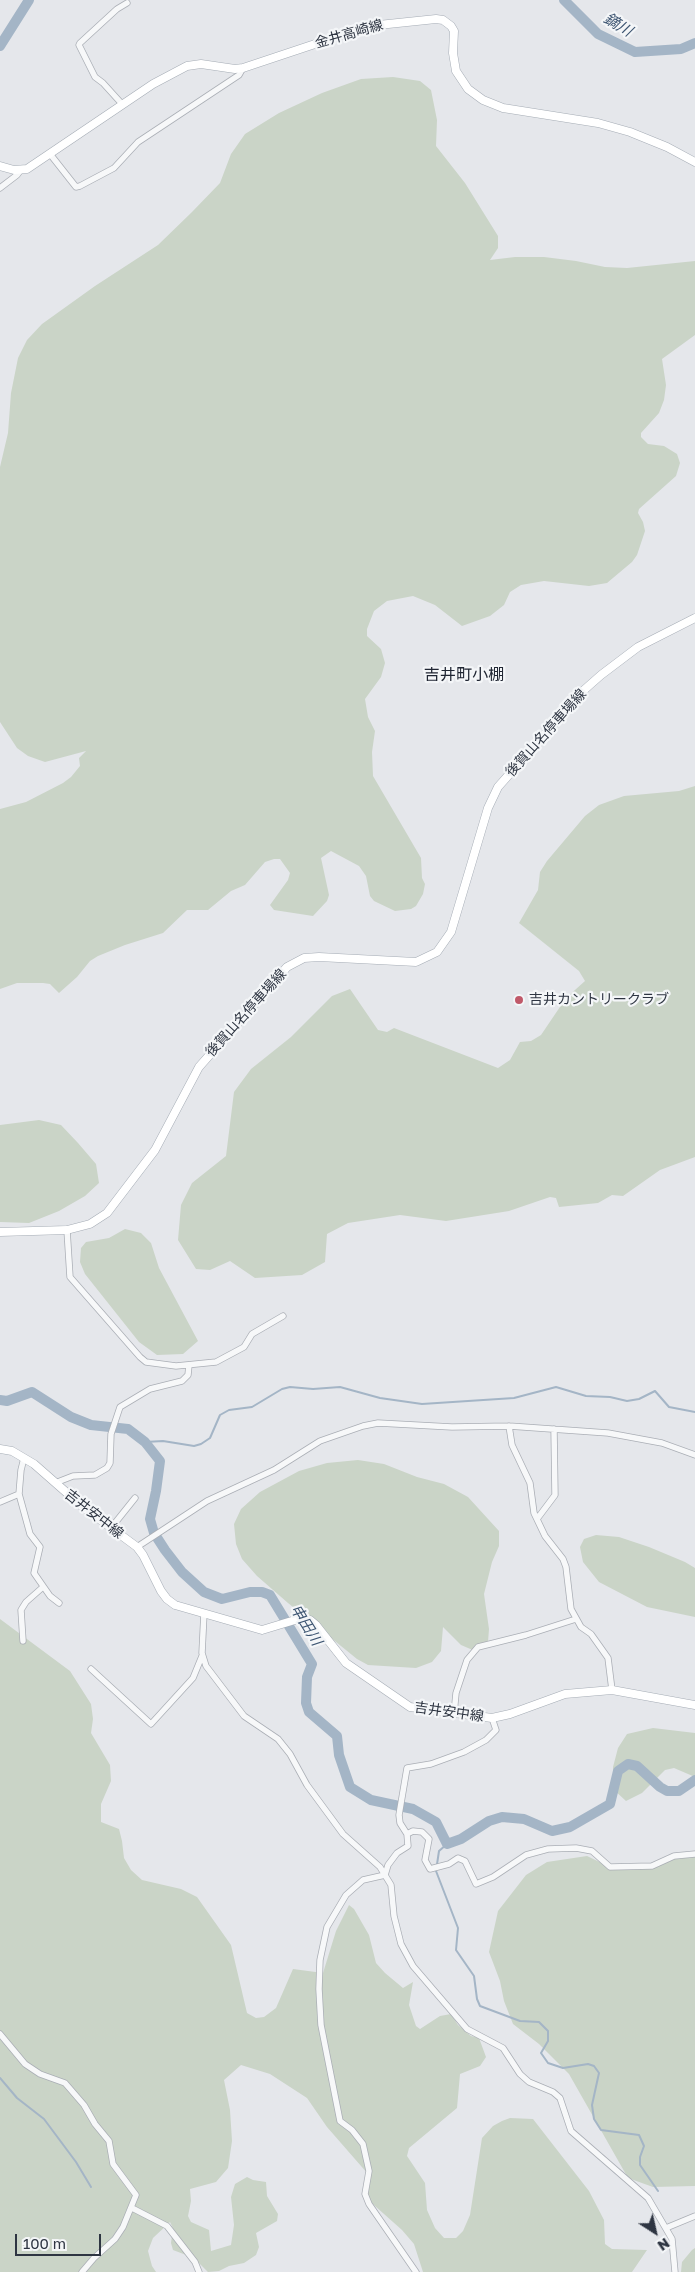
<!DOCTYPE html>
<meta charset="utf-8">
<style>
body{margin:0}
#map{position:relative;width:695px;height:2272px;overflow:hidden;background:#e5e7eb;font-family:"Golos Text",sans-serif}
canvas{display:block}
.north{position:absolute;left:630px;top:2207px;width:50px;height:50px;-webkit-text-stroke:4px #f4f6f8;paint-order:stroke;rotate:145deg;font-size:14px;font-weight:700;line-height:20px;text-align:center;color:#2e3542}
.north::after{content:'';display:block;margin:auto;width:18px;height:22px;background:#2e3542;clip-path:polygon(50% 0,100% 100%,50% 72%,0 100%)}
.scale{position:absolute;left:15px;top:2234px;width:86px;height:22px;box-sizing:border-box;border:2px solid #2e3542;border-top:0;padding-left:6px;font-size:15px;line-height:18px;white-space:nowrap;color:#2e3542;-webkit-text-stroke:4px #f4f6f8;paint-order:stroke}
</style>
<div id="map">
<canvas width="695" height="2272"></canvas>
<div class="north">N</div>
<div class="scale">100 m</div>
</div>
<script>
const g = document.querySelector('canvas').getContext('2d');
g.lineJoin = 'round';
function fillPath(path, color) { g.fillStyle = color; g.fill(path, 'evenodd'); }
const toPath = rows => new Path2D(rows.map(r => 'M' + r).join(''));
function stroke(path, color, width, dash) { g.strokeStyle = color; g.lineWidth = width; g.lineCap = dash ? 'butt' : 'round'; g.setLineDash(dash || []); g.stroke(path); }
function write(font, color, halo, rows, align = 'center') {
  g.font = font + ' "Golos Text","Noto Sans JP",sans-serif'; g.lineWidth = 4.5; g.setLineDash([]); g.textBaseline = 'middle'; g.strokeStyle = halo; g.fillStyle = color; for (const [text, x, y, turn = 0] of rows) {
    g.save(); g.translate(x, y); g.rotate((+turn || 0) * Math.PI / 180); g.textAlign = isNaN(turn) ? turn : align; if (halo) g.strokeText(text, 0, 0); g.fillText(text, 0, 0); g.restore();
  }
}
fillPath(toPath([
 [393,77,420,81,431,90,437,120,436,146,465,183,498,236,498,248,490,260,515,257,544,257,576,261,605,267,627,268,695,261,695,335,662,359,666,385,664,400,659,413,641,433,641,437,648,444,664,446,677,454,680,463,676,476,639,509,638,513,643,522,645,531,637,555,632,562,607,583,589,586,544,581,521,585,510,592,504,605,490,616,462,626,435,605,413,596,387,601,374,611,367,629,367,636,381,649,385,663,381,677,365,699,368,717,375,731,372,752,373,776,421,858,422,878,425,884,423,894,416,906,411,909,395,911,374,901,370,896,366,876,359,866,331,851,321,858,329,895,327,901,313,916,274,910,270,905,288,880,290,873,280,859,274,859,265,862,245,885,231,891,208,910,187,910,163,933,125,945,98,956,90,961,77,977,59,993,50,984,43,983,17,983,0,989,0,809,26,802,63,783,71,777,80,766,79,758,86,751,45,762,28,756,17,748,0,722,0,467,8,433,11,393,18,358,27,340,42,324,95,286,158,245,192,212,220,183,231,154,245,134,279,113,322,93,361,79],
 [695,786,695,1157,660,1170,623,1196,612,1195,598,1203,559,1207,556,1198,550,1197,509,1211,446,1221,400,1215,348,1223,327,1234,325,1262,302,1275,255,1278,230,1261,210,1270,196,1269,178,1240,181,1205,192,1183,226,1156,234,1092,251,1069,291,1037,332,996,350,989,378,1030,387,1032,394,1028,498,1068,510,1060,520,1042,531,1041,541,1035,566,998,585,981,579,971,519,923,538,890,540,872,547,861,585,816,599,805,624,796,679,791],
 [39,1120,61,1125,78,1143,96,1164,99,1183,85,1196,59,1211,29,1223,0,1222,0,1125],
 [125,1229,141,1233,151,1243,159,1268,198,1341,183,1354,157,1355,139,1342,85,1274,80,1262,81,1248,86,1242,109,1238],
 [358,1460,384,1464,417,1477,444,1484,468,1497,499,1531,499,1546,492,1562,484,1594,489,1629,488,1642,475,1651,461,1645,443,1627,441,1651,432,1662,416,1668,368,1665,357,1659,288,1603,257,1576,242,1559,236,1544,234,1524,241,1509,260,1492,299,1471,327,1463],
 [596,1535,619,1537,649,1547,685,1562,695,1568,695,1617,647,1607,599,1582,583,1562,580,1547,584,1539],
 [0,1619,70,1671,91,1704,93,1719,91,1733,110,1765,111,1781,101,1804,101,1822,119,1829,122,1841,124,1858,131,1870,142,1880,181,1889,197,1897,231,1945,247,2013,256,2018,264,2017,276,2008,293,1969,323,1973,336,1931,349,1905,354,1909,369,1935,376,1963,385,1973,403,1988,413,1982,409,2005,416,2026,420,2029,440,2016,451,2014,458,2025,471,2036,479,2038,486,2057,480,2066,460,2074,457,2108,409,2148,407,2156,425,2183,427,2210,435,2228,444,2238,456,2238,463,2231,470,2215,482,2138,493,2126,502,2121,510,2118,533,2119,589,2191,604,2220,605,2244,612,2249,647,2250,632,2272,423,2272,414,2244,402,2230,366,2198,368,2174,327,2127,307,2098,270,2074,241,2065,224,2080,230,2110,232,2141,228,2168,216,2182,190,2189,191,2201,188,2216,191,2222,209,2230,211,2251,231,2245,234,2225,231,2197,235,2184,247,2177,253,2180,266,2182,267,2196,278,2214,277,2221,256,2233,259,2247,256,2255,244,2263,229,2266,219,2271,208,2272,194,2258,173,2250,171,2243,173,2228,170,2222,153,2238,148,2251,152,2266,156,2272,0,2272],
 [653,1728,695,1733,695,1777,674,1768,665,1770,642,1793,626,1801,613,1789,613,1767,618,1748,627,1734],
 [695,1854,695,2186,653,2187,628,2178,569,2074,539,2044,513,2024,504,2001,500,1981,489,1952,498,1911,526,1875,547,1862,587,1856,610,1867,652,1866,674,1856],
 [695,2248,695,2272,681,2272,682,2262,692,2250]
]), '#cad4c7');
stroke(toPath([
 [145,1442,163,1441,194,1446,201,1444,210,1438,220,1415,229,1410,252,1407,282,1389,290,1387,313,1389,340,1387,380,1398,422,1404,514,1398,556,1387,586,1396,610,1397,627,1401,639,1399,655,1391,669,1407,695,1412],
 [447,1844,439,1851,436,1871,458,1928,456,1950,474,1976,477,1999,480,2006,520,2021,539,2022,548,2031,548,2041,541,2053,548,2063,563,2068,588,2064,594,2066,599,2073,592,2105,594,2119,601,2130,639,2135,644,2146,640,2157,640,2165,658,2191],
 [0,2078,17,2098,44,2119,76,2162,91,2187]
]), '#a4b5c6', 2);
stroke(toPath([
 [564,0,598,34,635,52,681,49,695,43],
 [0,46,29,0],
 [0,1400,7,1401,32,1392,71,1417,91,1425,128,1429,145,1442,160,1461,156,1491,150,1519,154,1533,165,1550,182,1572,204,1592,222,1599,250,1592,262,1592,270,1595,312,1664,307,1677,306,1703,309,1712,337,1736,339,1755,350,1787,371,1800,413,1809,436,1822,447,1844,461,1839,489,1821,502,1817,524,1819,552,1831,570,1827,610,1804,618,1771,628,1764,637,1766,660,1787,667,1791,679,1791,695,1780]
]), '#a4b5c6', 10);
const minor = toPath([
 [122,104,103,83,95,77,79,45,80,43,117,9,127,3],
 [50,154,76,187,80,186,114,168,138,142,239,75,243,68],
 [0,188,17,175,20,171],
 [67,1230,70,1277,140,1357,146,1362,176,1366,216,1362,244,1347,252,1334,283,1316],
 [509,1426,512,1445,530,1483,534,1513,545,1536,563,1559,566,1567,571,1609,581,1627,591,1634,608,1658,612,1690],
 [24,1458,21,1470,19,1494,30,1534,40,1547,34,1573,50,1596,59,1603],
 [55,1483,73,1476,95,1475,107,1468,110,1463,111,1434,120,1407,150,1389,182,1381,188,1375,189,1365],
 [0,1502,19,1494],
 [537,1519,555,1495,554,1429],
 [111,1528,135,1498],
 [137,1547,207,1501,274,1470,320,1441,363,1426,378,1423,452,1427,509,1426,608,1433,662,1443,695,1455],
 [204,1613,202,1653,206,1666,244,1716,278,1739,290,1754,307,1785,343,1834,380,1867,391,1885,394,1916,401,1944,413,1966,467,2029,503,2048,520,2074,529,2082,553,2092,560,2098,571,2131,648,2198,672,2239,675,2272],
 [23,1641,21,1610,26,1602,43,1587],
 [91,1669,151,1724,193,1678,202,1656],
 [454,1714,456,1693,467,1660,478,1647,526,1635,576,1619],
 [407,1834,413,1831,422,1832,429,1839,425,1860,430,1869,449,1864,458,1858,465,1861,476,1884,493,1877,526,1855,548,1849,576,1848,592,1851,610,1867,652,1866,674,1856,695,1854],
 [0,2034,25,2064,40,2074,65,2083,84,2105,95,2124,109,2141,113,2164,136,2195,123,2227,115,2239,94,2258,82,2272],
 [132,2208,167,2226,195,2262,199,2272],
 [666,2228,695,2216],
 [416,2272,369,2204,365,2194,369,2171,363,2144,352,2130,340,2121,321,2025,319,1989,320,1960,327,1927,346,1895,363,1880,385,1875,388,1865,397,1853,408,1846,407,1834,400,1823,399,1815,407,1768,431,1764,464,1752,486,1740,496,1730,492,1718]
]);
const major = toPath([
 [0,166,14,170,27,169,153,84,187,66,201,64,235,69,243,68,369,26,436,19,443,20,451,26,454,31,453,53,456,71,468,89,483,100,503,108,598,123,630,132,667,147,695,162],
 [0,1232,67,1230,90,1224,107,1213,155,1150,199,1067,287,967,304,958,319,957,416,962,437,952,451,932,488,808,498,787,584,690,601,675,638,647,695,618],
 [0,1449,12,1451,34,1464,83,1507,137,1547,143,1555,161,1591,167,1599,175,1605,262,1630,295,1620,310,1620,316,1625,346,1663,410,1707,492,1718,510,1714,565,1694,612,1690,695,1705]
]);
stroke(minor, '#aaaeb5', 7);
stroke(major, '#a5acb5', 9);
stroke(minor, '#f7f8f9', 5.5);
stroke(major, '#fff', 8);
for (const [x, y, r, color] of [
 [519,1000,5,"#c05969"]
]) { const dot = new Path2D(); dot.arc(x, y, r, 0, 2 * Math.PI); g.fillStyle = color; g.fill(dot); stroke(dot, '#f4f6f8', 2); }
write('14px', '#2e3542', '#f4f6f8', [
 ["金井高崎線",349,34,-16],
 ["後賀山名停車場線",546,733,-48],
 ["後賀山名停車場線",246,1013,-48],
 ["吉井安中線",94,1514,38],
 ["吉井安中線",449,1712,8]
]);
write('14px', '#2e3542', '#f4f6f8', [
 ["吉井カントリークラブ",529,1000]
], 'left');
write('italic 15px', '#3c5471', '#f4f6f8', [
 ["鏑川",618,25,31],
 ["申田川",306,1625,58]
]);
write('16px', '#202633', '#f4f6f8', [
 ["吉井町小棚",464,675]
]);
</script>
